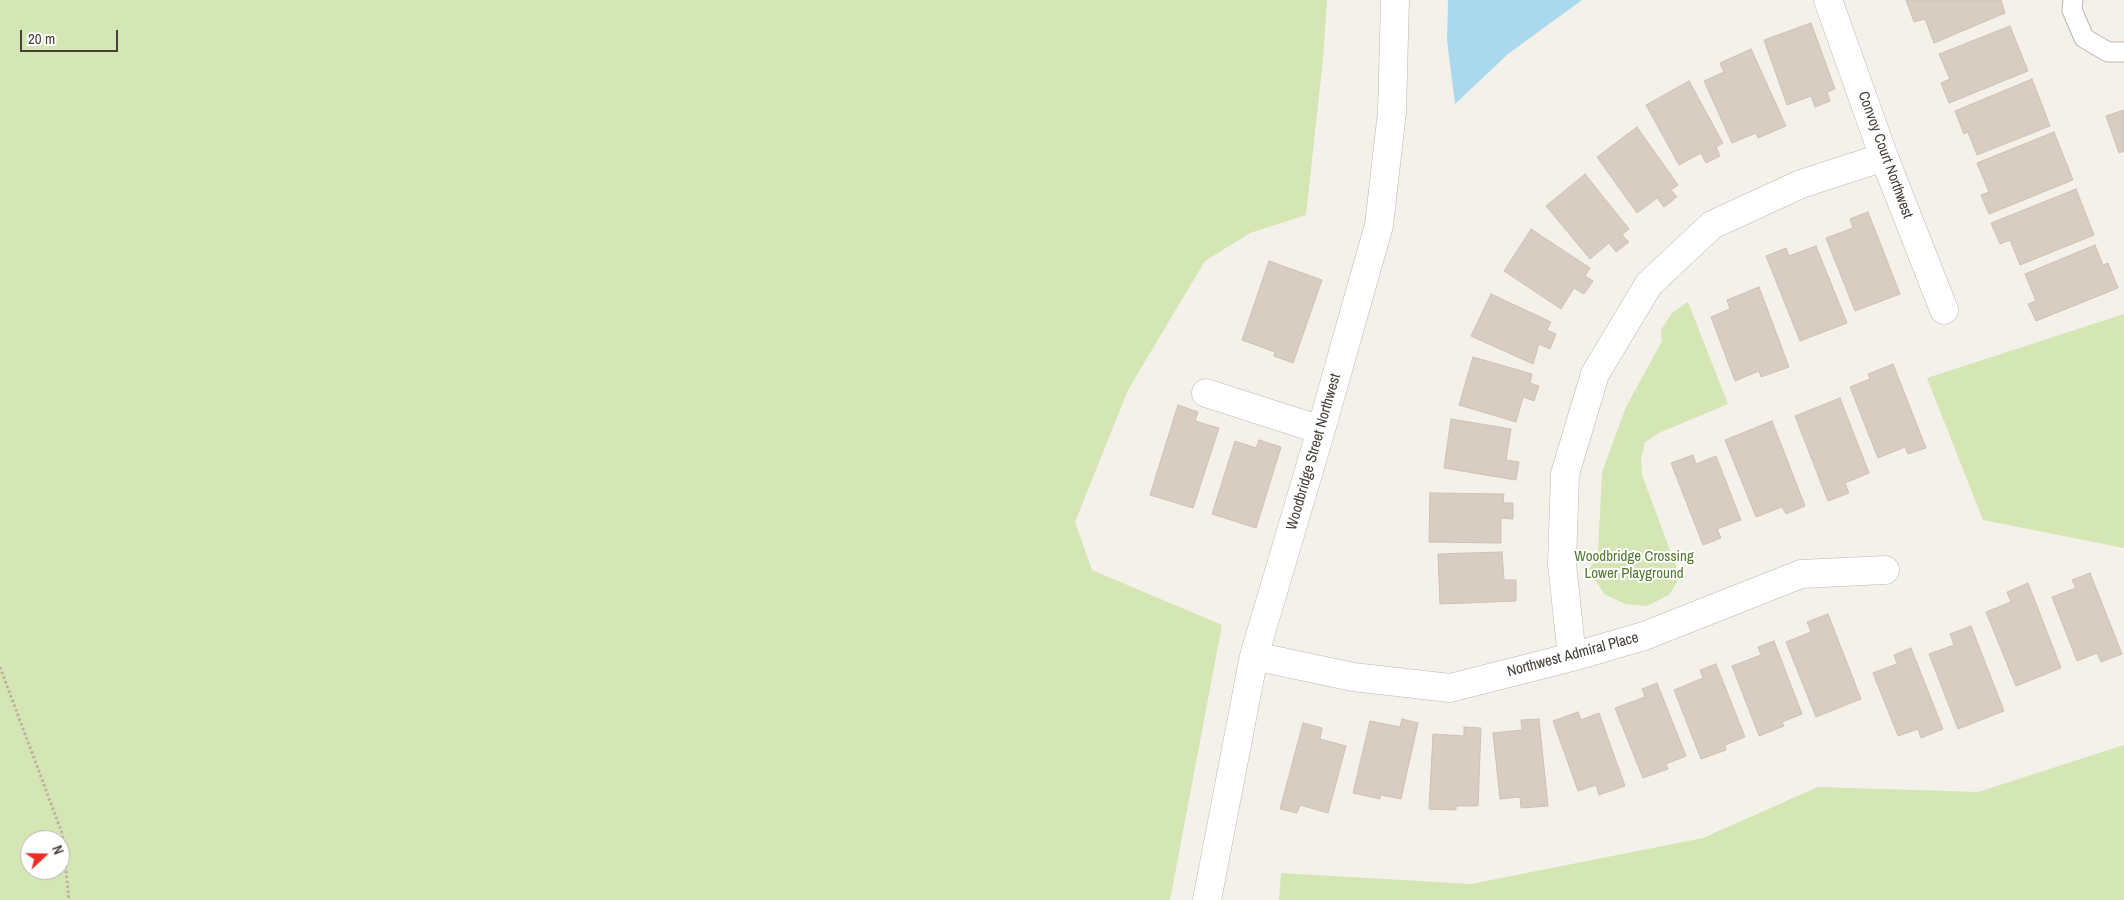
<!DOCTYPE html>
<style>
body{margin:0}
#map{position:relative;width:2124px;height:900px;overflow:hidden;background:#f4f0ea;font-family:"Archivo Narrow",sans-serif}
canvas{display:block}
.north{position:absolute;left:20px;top:830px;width:50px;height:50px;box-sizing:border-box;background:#fff;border:1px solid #b5b3af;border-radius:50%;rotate:69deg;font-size:14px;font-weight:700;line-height:20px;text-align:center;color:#474038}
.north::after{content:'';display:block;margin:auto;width:18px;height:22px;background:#ee2d26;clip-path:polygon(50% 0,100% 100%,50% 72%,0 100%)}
.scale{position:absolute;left:20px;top:30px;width:98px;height:22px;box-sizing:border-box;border:2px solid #474038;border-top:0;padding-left:6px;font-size:15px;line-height:18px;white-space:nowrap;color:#474038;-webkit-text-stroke:4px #fff;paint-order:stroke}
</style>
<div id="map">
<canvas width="2124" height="900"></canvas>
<div class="north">N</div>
<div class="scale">20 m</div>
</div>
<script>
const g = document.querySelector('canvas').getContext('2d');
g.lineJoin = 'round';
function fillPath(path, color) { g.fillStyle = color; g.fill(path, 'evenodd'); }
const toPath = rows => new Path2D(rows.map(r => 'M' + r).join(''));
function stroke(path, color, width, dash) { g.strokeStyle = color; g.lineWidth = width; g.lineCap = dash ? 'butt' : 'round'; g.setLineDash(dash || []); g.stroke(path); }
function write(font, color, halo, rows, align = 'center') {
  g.font = font + ' "Archivo Narrow",sans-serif'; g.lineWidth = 4; g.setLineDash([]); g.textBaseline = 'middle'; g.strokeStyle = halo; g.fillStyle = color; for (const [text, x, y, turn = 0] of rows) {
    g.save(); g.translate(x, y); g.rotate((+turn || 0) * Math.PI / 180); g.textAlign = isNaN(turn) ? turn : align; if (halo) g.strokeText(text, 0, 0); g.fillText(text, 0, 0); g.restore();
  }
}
fillPath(toPath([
 [0,0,1327,0,1323,59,1306,215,1250,233,1205,261,1128,390,1075,522,1092,570,1222,625,1170,900,0,900],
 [30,840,60,840,60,870,30,870],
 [1688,302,1728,404,1661,432,1645,442,1641,459,1642,475,1680,577,1669,595,1647,606,1625,604,1604,594,1589,570,1598,554,1602,472,1626,407,1662,341,1661,330,1672,313],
 [2124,314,2124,548,1983,520,1927,378],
 [2124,745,2124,900,1279,900,1281,873,1471,884,1703,838,1818,787,1978,792]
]), '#d5e6b5');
fillPath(toPath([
 [1448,0,1582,0,1508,54,1455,104,1447,40]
]), '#aad9ed');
const building = toPath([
 [1906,0,2001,0,2005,13,1934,43,1925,19,1914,22,1906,0],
 [1811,23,1835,89,1827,92,1830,101,1815,107,1811,96,1787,105,1764,40,1811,23],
 [2010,26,2028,71,1949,103,1941,83,1950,79,1939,54,2010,26],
 [1751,49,1786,126,1758,138,1756,133,1732,143,1704,81,1724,72,1720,63,1751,49],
 [2032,79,2050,126,1977,155,1968,132,1964,134,1955,111,2032,79],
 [1689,81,1723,143,1716,147,1720,156,1706,163,1701,153,1679,165,1646,105,1689,81],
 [2124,110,2124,151,2119,153,2106,116,2124,110],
 [1637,127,1678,185,1671,190,1677,197,1664,207,1657,198,1637,213,1597,157,1637,127],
 [2054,132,2073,180,1989,214,1981,195,1989,192,1977,163,2054,132],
 [1585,174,1629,229,1622,235,1629,242,1616,252,1609,243,1590,259,1546,206,1585,174],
 [2076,189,2094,235,2020,265,2010,240,2000,244,1991,223,2076,189],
 [1868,212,1900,294,1855,311,1826,238,1853,228,1850,219,1868,212],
 [1531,229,1590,268,1585,276,1593,281,1584,294,1574,288,1561,309,1504,271,1531,229],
 [2095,245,2103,265,2108,263,2118,288,2036,321,2028,304,2036,301,2025,274,2095,245],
 [1816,246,1847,323,1800,341,1766,256,1786,248,1789,256,1816,246],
 [1269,261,1322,280,1293,363,1274,356,1275,352,1242,340,1269,261],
 [1759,287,1789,367,1761,377,1759,371,1735,381,1711,317,1730,309,1727,300,1759,287],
 [1491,294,1551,322,1547,330,1556,334,1550,349,1539,344,1533,364,1471,336,1491,294],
 [1473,357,1532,374,1530,383,1539,386,1534,401,1523,397,1516,422,1459,405,1473,357],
 [1893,364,1926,448,1908,454,1905,447,1878,458,1850,387,1870,379,1868,374,1893,364],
 [1840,398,1869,473,1845,483,1849,493,1828,501,1795,416,1840,398],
 [1178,405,1198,412,1195,421,1219,428,1193,508,1150,495,1178,405],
 [1451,419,1511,429,1506,460,1519,462,1516,480,1444,468,1451,419],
 [1772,421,1805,506,1786,514,1782,507,1756,517,1725,440,1772,421],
 [1259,440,1281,447,1256,528,1212,514,1235,441,1256,448,1259,440],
 [1693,455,1696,464,1716,456,1741,520,1717,529,1721,538,1703,545,1671,463,1693,455],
 [1430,493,1504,494,1503,503,1513,503,1513,519,1501,518,1501,543,1429,542,1430,493],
 [1502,552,1504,580,1516,580,1516,601,1440,604,1438,554,1502,552],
 [2090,573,2122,654,2101,662,2097,653,2077,661,2052,597,2076,588,2072,580,2090,573],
 [2028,583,2061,668,2016,686,1986,612,2011,602,2007,592,2028,583],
 [1828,614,1861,699,1816,717,1786,642,1811,632,1807,622,1828,614],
 [1971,626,2004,711,1958,729,1929,654,1954,645,1950,634,1971,626],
 [1774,641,1802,714,1782,722,1784,726,1759,736,1732,666,1761,655,1758,647,1774,641],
 [1911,648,1943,729,1921,738,1918,729,1898,736,1873,673,1897,664,1894,655,1911,648],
 [1716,664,1745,737,1725,745,1726,750,1701,759,1674,690,1703,678,1700,670,1716,664],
 [1657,683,1686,756,1666,764,1668,769,1643,778,1615,708,1645,697,1642,689,1657,683],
 [1578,712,1581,720,1599,713,1625,786,1599,795,1596,785,1578,791,1553,721,1578,712],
 [1402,719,1418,723,1401,799,1381,795,1380,799,1353,793,1370,721,1400,727,1402,719],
 [1539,719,1548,806,1521,808,1520,797,1500,799,1493,733,1522,730,1521,720,1539,719],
 [1303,723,1322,728,1320,739,1346,746,1328,813,1300,805,1297,813,1280,809,1303,723],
 [1464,727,1481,728,1478,806,1456,806,1456,810,1429,809,1433,734,1464,736,1464,727]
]);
fillPath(building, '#d8cdc3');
stroke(building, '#cfc1b3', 1);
const service = toPath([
 [2073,0,2072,10,2084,38,2108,52,2124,52]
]);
const minor = toPath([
 [1828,0,1884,157,1944,310],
 [1206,393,1321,430],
 [1254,656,1353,677,1450,688,1572,657,1644,636,1801,574,1885,570],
 [1572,657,1562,564,1565,474,1595,374,1649,284,1712,225,1801,184,1884,157],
 [1207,900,1254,656,1321,430,1379,225,1392,112,1395,0]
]);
stroke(service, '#bfb6ad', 21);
stroke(minor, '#bfb6ad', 29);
stroke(toPath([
 [0,667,62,833,69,900]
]), '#c0b09f', 3, [2.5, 2.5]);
stroke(service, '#fff', 19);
stroke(minor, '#fff', 28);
write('15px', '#474038', '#fff', [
 ["Convoy Court Northwest",1885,155,70],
 ["Woodbridge Street Northwest",1314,452,-74],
 ["Northwest Admiral Place",1573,655,-15]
]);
write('15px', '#52772e', '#fff', [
 ["Woodbridge Crossing",1634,557],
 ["Lower Playground",1634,574]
]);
</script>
